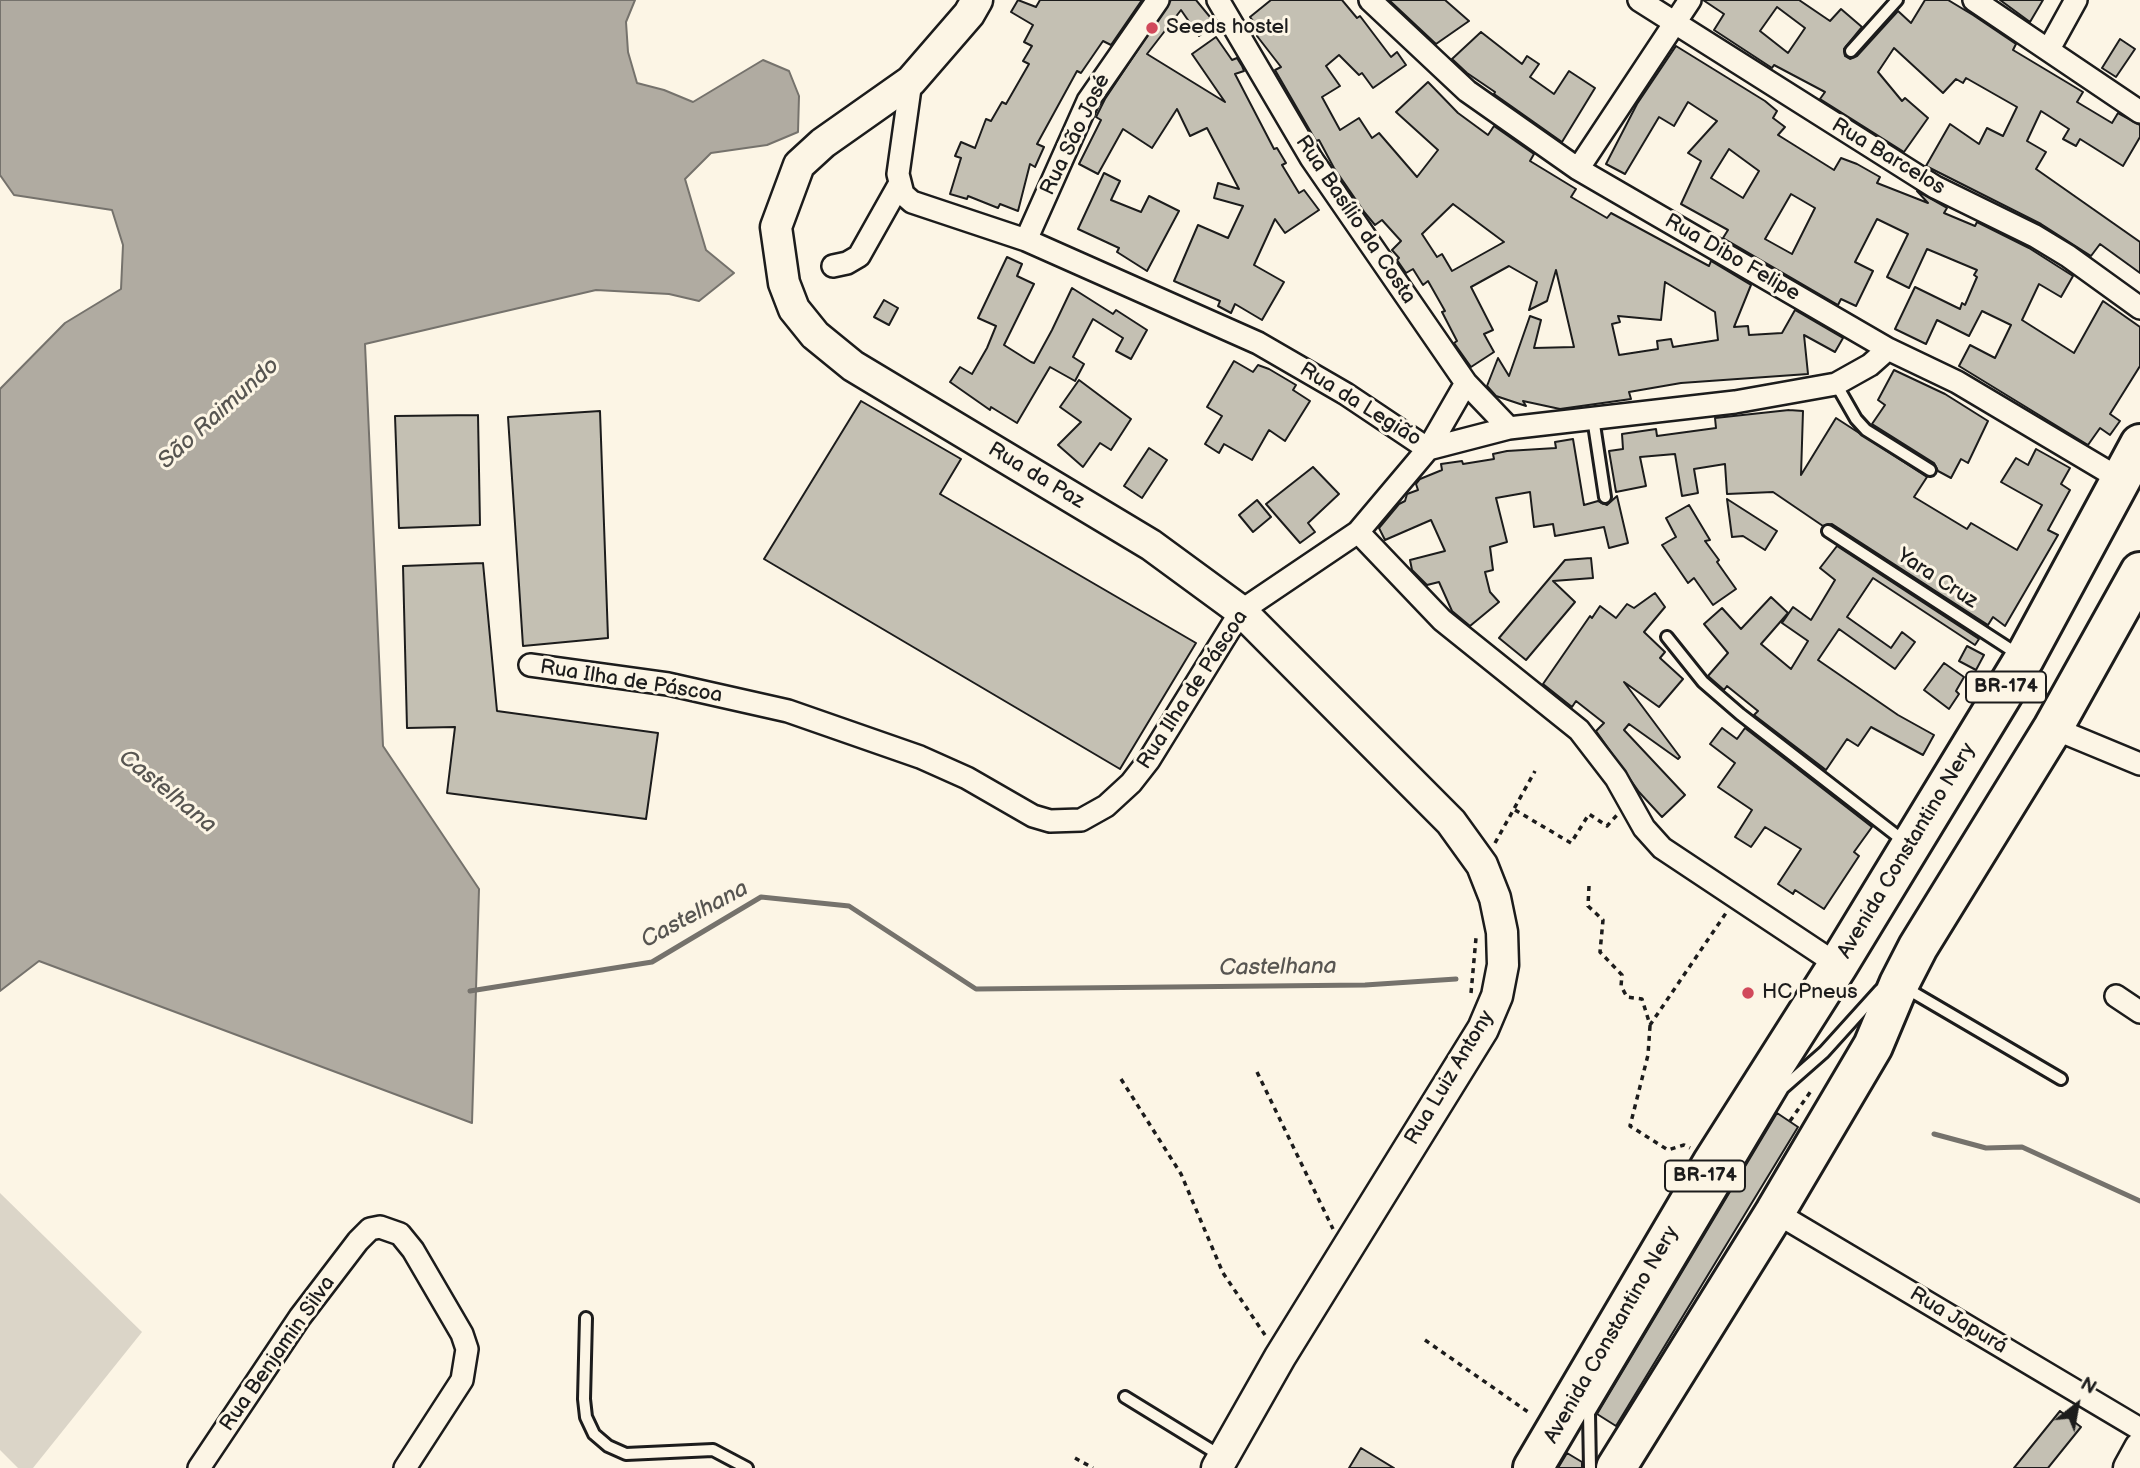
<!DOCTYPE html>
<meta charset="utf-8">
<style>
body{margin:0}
#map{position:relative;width:2140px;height:1468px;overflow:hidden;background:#fcf5e5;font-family:"Balsamiq Sans",sans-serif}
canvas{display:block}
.north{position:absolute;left:2042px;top:1370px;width:70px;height:70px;-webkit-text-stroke:5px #fcf5e5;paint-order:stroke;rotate:31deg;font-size:19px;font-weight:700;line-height:28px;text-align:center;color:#1c1c1c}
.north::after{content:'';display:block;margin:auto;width:24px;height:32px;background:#1c1c1c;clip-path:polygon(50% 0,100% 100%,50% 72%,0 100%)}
</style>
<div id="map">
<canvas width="2140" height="1468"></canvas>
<div class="north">N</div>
</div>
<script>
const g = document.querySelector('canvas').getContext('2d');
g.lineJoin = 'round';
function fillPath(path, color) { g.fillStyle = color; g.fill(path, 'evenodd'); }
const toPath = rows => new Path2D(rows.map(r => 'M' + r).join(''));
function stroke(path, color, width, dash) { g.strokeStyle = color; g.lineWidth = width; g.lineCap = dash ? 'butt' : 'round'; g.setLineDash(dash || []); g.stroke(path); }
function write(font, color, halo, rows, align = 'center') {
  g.font = font + ' "Balsamiq Sans",sans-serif'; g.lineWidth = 6; g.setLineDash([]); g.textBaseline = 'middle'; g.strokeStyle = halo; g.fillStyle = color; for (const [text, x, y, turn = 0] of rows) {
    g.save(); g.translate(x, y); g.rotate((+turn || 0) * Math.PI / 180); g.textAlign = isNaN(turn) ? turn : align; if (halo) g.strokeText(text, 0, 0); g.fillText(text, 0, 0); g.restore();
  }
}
fillPath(toPath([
 [0,1193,142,1332,33,1468,18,1468,0,1450]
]), '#dbd5c8');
const water = toPath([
 [0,0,635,0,626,22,628,52,637,83,664,90,693,102,763,60,789,71,799,96,798,132,767,145,711,153,685,179,706,250,734,273,699,301,669,294,596,290,365,344,383,746,479,889,472,1123,39,961,0,991,0,389,65,323,121,289,123,245,112,210,14,195,0,175,0,0]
]);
fillPath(water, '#b0aba1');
stroke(water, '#75726c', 2);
stroke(toPath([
 [470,991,652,962,761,897,849,906,976,989,1365,985,1456,979],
 [1934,1134,1986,1148,2022,1147,2140,1201]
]), '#75726c', 5);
const building = toPath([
 [1018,0,1036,7,1040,0,1142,0,1111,45,1103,41,1081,73,1077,71,1037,144,1044,147,1035,167,1030,164,1018,211,1000,204,998,208,968,196,967,199,950,194,961,158,955,156,961,142,975,148,986,119,991,121,1002,102,1006,104,1029,64,1023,61,1032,46,1024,42,1033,25,1011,12,1018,0],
 [1171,0,1196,0,1215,23,1199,36,1181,10,1147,54,1225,102,1192,54,1216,37,1232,60,1237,58,1242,66,1244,71,1235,74,1274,149,1277,148,1286,163,1282,165,1299,193,1304,190,1319,210,1285,233,1275,219,1254,265,1284,282,1262,320,1235,304,1231,313,1218,306,1220,301,1174,281,1198,225,1228,238,1243,206,1214,198,1218,183,1239,189,1207,128,1190,136,1177,109,1152,148,1123,129,1098,174,1079,164,1101,120,1096,117,1105,99,1171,0],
 [1271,0,1342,0,1357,18,1360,16,1391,57,1397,52,1406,65,1373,88,1362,73,1359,75,1339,55,1326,66,1340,86,1322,97,1340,130,1359,118,1372,138,1379,133,1417,177,1438,150,1396,112,1428,82,1458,113,1488,135,1494,126,1534,154,1530,161,1576,189,1571,197,1607,218,1611,213,1709,266,1711,261,1751,285,1734,327,1748,326,1749,335,1782,333,1795,310,1843,338,1835,352,1804,335,1808,374,1681,383,1629,392,1631,399,1560,409,1523,401,1526,406,1496,396,1487,386,1498,358,1509,376,1530,316,1541,320,1534,348,1574,347,1556,270,1547,301,1529,310,1537,282,1509,266,1471,287,1493,330,1484,334,1494,352,1471,367,1454,343,1457,341,1442,312,1445,311,1428,281,1423,285,1413,269,1406,273,1397,260,1399,258,1392,250,1401,241,1382,220,1375,225,1365,213,1334,168,1319,140,1316,141,1275,70,1281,67,1257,36,1262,32,1250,17,1271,0],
 [1453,204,1504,242,1452,271,1442,254,1437,257,1422,234,1453,204],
 [1665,282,1715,312,1718,340,1673,347,1671,339,1657,341,1658,349,1619,355,1612,324,1620,322,1618,316,1661,320,1665,282],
 [1389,0,1445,0,1469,21,1436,44,1389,0],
 [1703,0,1799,0,1830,21,1841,9,1862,27,1844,49,1845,56,1850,59,1857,56,1898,11,1911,23,1925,0,1948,0,1973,15,2016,44,2013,50,2083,92,2077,102,2112,123,2118,113,2140,125,2140,137,2123,166,2080,139,2076,146,2063,139,2069,129,2041,111,2027,141,2046,152,2036,169,2140,242,2140,273,2100,244,2091,256,2041,224,1926,166,1950,124,1979,144,1987,128,2003,136,2017,107,1966,78,1963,83,1956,79,1943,93,1894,48,1878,72,1902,101,1905,98,1928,118,1904,152,1820,99,1825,92,1774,65,1772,68,1714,30,1724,14,1703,0],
 [1777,7,1805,28,1788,53,1760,31,1777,7],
 [2000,0,2043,0,2030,22,2000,0],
 [1481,32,1522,64,1527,56,1539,64,1530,77,1554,94,1569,71,1595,88,1562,142,1494,94,1495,92,1467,73,1452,59,1481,32],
 [2120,39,2135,49,2116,77,2102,68,2120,39],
 [1676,46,1765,101,1777,111,1773,118,1785,127,1778,135,1834,170,1841,158,1857,164,1880,177,1877,183,1928,203,1917,191,1947,208,1944,213,1975,226,1977,222,2029,248,2073,276,2061,297,2039,284,2022,320,2074,353,2103,301,2140,327,2140,366,2110,414,2120,421,2110,435,2100,428,2088,445,1959,366,1970,345,1995,358,2011,325,1982,311,1969,336,1937,320,1926,344,1895,329,1915,287,1960,309,1962,303,1965,305,1977,277,1974,275,1977,270,1927,249,1909,288,1887,277,1908,234,1877,219,1855,262,1873,271,1856,306,1841,299,1838,305,1723,238,1728,230,1681,204,1701,161,1688,153,1717,121,1688,102,1674,126,1659,117,1625,174,1606,164,1637,104,1676,46],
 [1729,149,1759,171,1743,198,1711,178,1729,149],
 [1791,194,1815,208,1792,254,1765,239,1791,194],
 [1104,173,1120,181,1111,200,1141,212,1149,196,1179,211,1147,271,1117,252,1119,248,1078,229,1104,173],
 [1007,257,1022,264,1017,276,1034,284,1004,345,1031,362,1034,363,1052,330,1072,288,1113,314,1116,310,1147,330,1131,359,1116,351,1123,338,1093,319,1073,357,1084,364,1075,381,1050,367,1017,423,991,407,990,410,950,382,960,367,972,374,987,348,996,326,978,318,1007,257],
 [884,300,898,308,889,325,874,317,884,300],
 [1234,361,1253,372,1258,365,1269,369,1296,385,1293,390,1310,401,1285,441,1269,430,1252,460,1224,444,1219,453,1205,444,1222,416,1207,407,1234,361],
 [1894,370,1945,394,1988,421,1968,463,1961,459,1951,478,1938,471,1934,463,1872,424,1885,405,1878,400,1894,370],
 [1079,380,1131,419,1111,450,1100,443,1083,467,1058,445,1081,422,1060,407,1079,380],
 [861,401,961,459,940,494,1196,643,1120,769,764,559,861,401],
 [1789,410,1803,411,1801,475,1836,418,1927,477,1914,497,1967,529,1971,523,2017,550,2042,505,2001,482,2016,458,2028,465,2036,449,2070,468,2061,484,2070,490,2048,530,2058,535,2005,626,1993,617,1988,625,1832,524,1823,526,1773,492,1727,494,1725,464,1694,469,1698,493,1682,496,1675,454,1640,457,1646,486,1616,492,1609,451,1623,449,1622,434,1656,429,1657,436,1716,428,1715,418,1789,410],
 [600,411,608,638,523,646,508,417,600,411],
 [478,415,480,525,399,528,395,416,478,415],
 [1573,439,1584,505,1598,501,1607,505,1617,496,1628,543,1609,548,1604,527,1555,536,1553,524,1534,527,1530,492,1496,498,1507,542,1490,547,1493,570,1485,572,1490,592,1499,602,1470,626,1452,611,1439,582,1427,585,1412,570,1410,560,1445,551,1431,520,1385,540,1379,528,1399,504,1405,501,1407,494,1418,490,1416,484,1420,479,1442,470,1441,464,1462,461,1463,464,1494,459,1493,454,1507,451,1556,448,1555,442,1573,439],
 [1149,448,1167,460,1142,498,1124,486,1149,448],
 [1313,467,1339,494,1308,523,1315,532,1300,543,1266,504,1313,467],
 [1727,499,1777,531,1765,550,1743,536,1732,537,1727,499],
 [1257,500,1271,517,1253,532,1239,515,1257,500],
 [1689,505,1710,540,1705,541,1719,560,1717,562,1736,589,1713,605,1694,578,1688,583,1662,545,1676,537,1666,518,1689,505],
 [1837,546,1979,639,1975,645,1873,578,1847,617,1891,648,1902,632,1915,642,1895,669,1839,629,1818,660,1898,715,1934,735,1923,755,1871,727,1858,746,1847,739,1826,770,1754,715,1758,711,1727,686,1724,690,1708,676,1728,653,1704,624,1722,608,1741,629,1771,597,1788,613,1761,644,1791,669,1808,641,1782,623,1793,607,1811,620,1835,580,1820,568,1837,546],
 [1591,558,1593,578,1553,581,1575,602,1526,660,1499,638,1565,560,1591,558],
 [483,563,497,711,658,733,646,819,447,793,455,727,407,728,403,566,483,563],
 [1655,593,1665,607,1644,632,1665,652,1660,658,1683,679,1659,707,1624,682,1680,757,1678,759,1629,724,1624,730,1685,795,1662,817,1639,792,1596,731,1604,723,1576,701,1572,707,1543,684,1590,616,1592,618,1600,606,1616,618,1627,604,1634,608,1655,593],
 [1967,646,1984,655,1976,670,1959,661,1967,646],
 [1944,663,1964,677,1956,691,1959,694,1949,709,1924,690,1944,663],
 [1722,728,1737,739,1745,728,1872,827,1854,852,1859,856,1824,909,1795,890,1793,894,1778,884,1801,849,1765,827,1751,847,1735,837,1752,810,1718,787,1735,763,1710,744,1722,728],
 [1777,1113,1798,1127,1616,1426,1597,1414,1777,1113],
 [2060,1411,2081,1427,2048,1468,2014,1468,2060,1411],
 [1361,1448,1394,1468,1349,1468,1361,1448],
 [1567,1453,1582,1462,1582,1468,1558,1468,1567,1453]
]);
fillPath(building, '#c4c0b3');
stroke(building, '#1c1c1c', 2);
const lane = toPath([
 [1851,51,1897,0],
 [1836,384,1856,419,1866,430,1930,470],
 [1593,418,1605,497],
 [1828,531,2019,655],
 [1667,637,1703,682,1740,714,1905,842],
 [1904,987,2061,1079],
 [586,1318,584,1399,586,1417,594,1434,608,1446,626,1454,713,1450,747,1468],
 [1125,1397,1221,1456],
 [1590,1468,1589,1413,1783,1088,1824,1052,1880,990]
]);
const street = toPath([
 [1218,0,1311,158,1466,383,1509,428],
 [1370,0,1467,91,1578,169,1888,349,1957,382,2120,479],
 [1639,0,1935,187,2035,236,2068,256,2140,308],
 [1974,0,2140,112],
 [2049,49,2076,0],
 [911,81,898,174,903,194,912,202,1026,240,1258,343,1346,394,1428,449,1509,428,1735,402,1836,384,1870,365,1888,349],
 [1578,169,1690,0],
 [1026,240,1088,101,1158,0],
 [833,266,847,263,859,256,899,185],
 [1358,532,1442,620,1579,730,1616,778,1644,828,1662,848,1838,965],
 [530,665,668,684,788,711,920,757,967,778,1033,816,1050,821,1081,820,1106,806,1131,783,1149,760,1241,611,1358,532,1428,449,1466,383],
 [2053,728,2140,764],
 [2116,996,2140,1012],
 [1775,1212,2140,1429],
 [199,1468,300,1317,358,1241,370,1229,380,1227,400,1234,413,1250,462,1334,467,1349,462,1380,405,1468]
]);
const secondary = toPath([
 [977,0,969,14,911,81,823,143,799,165,776,227,784,283,794,309,815,335,853,366,1151,545,1241,611,1451,822,1482,865,1495,898,1502,932,1503,965,1497,996,1483,1029,1280,1357,1217,1468],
 [2129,1468,2140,1448]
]);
const highway = toPath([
 [1533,1468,1713,1162,1838,965,2024,659,2140,444],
 [1616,1468,1775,1212,1873,1046,1899,984,1918,947,2053,728,2140,572]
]);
stroke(lane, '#1c1c1c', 16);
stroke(street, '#1c1c1c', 26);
stroke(secondary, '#1c1c1c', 35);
stroke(highway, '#1c1c1c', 44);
stroke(toPath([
 [1515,810,1571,843,1589,814,1607,826,1617,815],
 [1495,843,1535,771],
 [1589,886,1588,906,1603,920,1600,952,1622,975,1621,986,1627,997,1642,999,1650,1025,1726,913],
 [1471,993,1476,938],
 [1650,1026,1648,1055,1630,1126,1668,1150,1684,1145,1690,1148],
 [1257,1072,1333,1229],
 [1121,1079,1181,1174,1223,1273,1265,1335],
 [1790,1121,1811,1091],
 [1425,1340,1531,1414],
 [1075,1458,1093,1468]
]), '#1c1c1c', 3.5, [5, 5]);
stroke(lane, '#fcf5e5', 10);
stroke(street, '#fcf5e5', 21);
stroke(secondary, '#fcf5e5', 30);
stroke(highway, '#fcf5e5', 38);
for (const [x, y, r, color] of [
 [1152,28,7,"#d1495b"],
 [1748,993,7,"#d1495b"]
]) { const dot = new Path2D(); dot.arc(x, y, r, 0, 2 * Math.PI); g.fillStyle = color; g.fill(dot); stroke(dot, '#fcf5e5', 2.5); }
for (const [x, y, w] of [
 [2006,687,80],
 [1705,1176,80]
]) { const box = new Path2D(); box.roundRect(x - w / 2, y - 15.5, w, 31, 5); g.fillStyle = '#fcf5e5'; g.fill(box); stroke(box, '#1c1c1c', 2); }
write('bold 19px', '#1c1c1c', null, [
 ["BR-174",2006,687],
 ["BR-174",1705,1176]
]);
write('21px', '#1c1c1c', '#fcf5e5', [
 ["Seeds hostel",1166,28],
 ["HC Pneus",1762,993]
], 'left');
write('21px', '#1c1c1c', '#fcf5e5', [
 ["Rua São José",1076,135,-64],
 ["Rua Barcelos",1888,157,31],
 ["Rua Basílio da Costa",1355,220,56],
 ["Rua Dibo Felipe",1732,258,30],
 ["Rua da Legião",1360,405,32],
 ["Rua da Paz",1036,476,31],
 ["Yara Cruz",1937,579,33],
 ["Rua Ilha de Páscoa",631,682,9],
 ["Rua Ilha de Páscoa",1193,690,-57],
 ["Avenida Constantino Nery",1907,851,-59],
 ["Rua Luiz Antony",1450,1078,-59],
 ["Rua Japurá",1958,1321,31],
 ["Avenida Constantino Nery",1612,1335,-60],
 ["Rua Benjamin Silva",278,1354,-55]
]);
write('italic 23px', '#575551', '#fcf5e5', [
 ["São Raimundo",219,414,-42],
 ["Castelhana",167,792,39],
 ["Castelhana",695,915,-28],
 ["Castelhana",1278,968,-1]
]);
</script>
